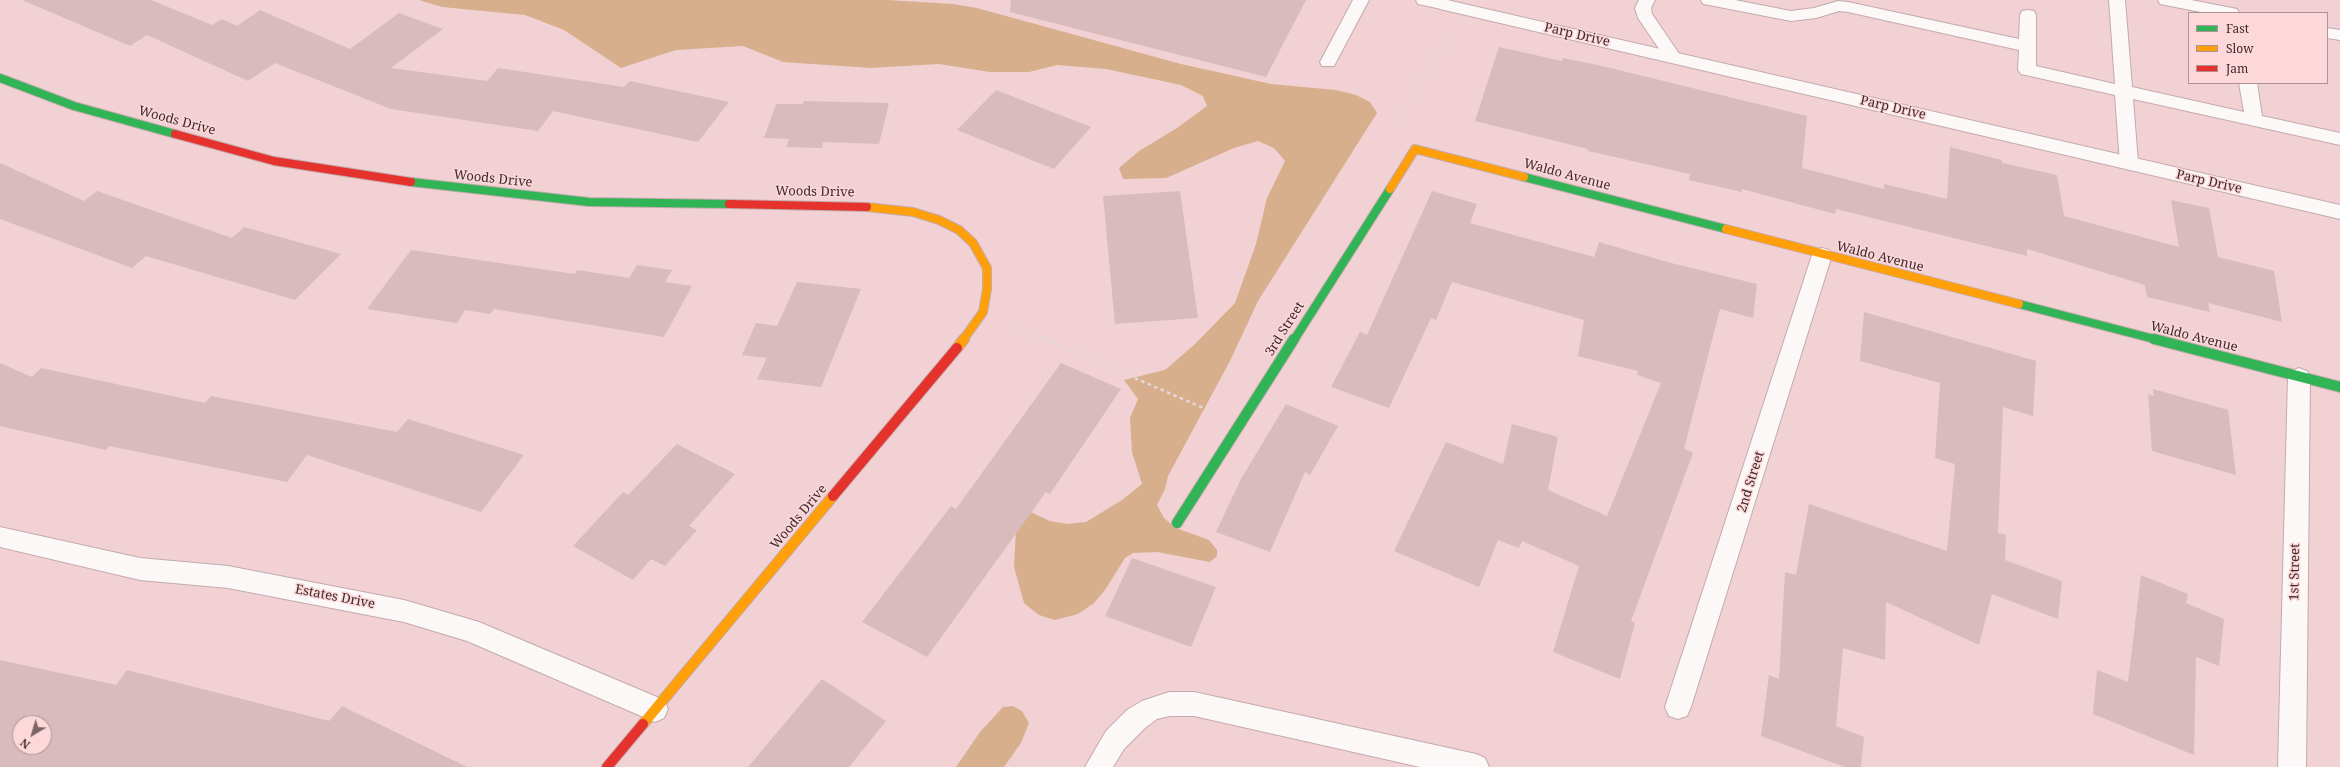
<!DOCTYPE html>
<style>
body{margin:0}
#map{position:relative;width:2340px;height:767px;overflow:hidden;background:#f1d1d3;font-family:"Noto Serif",serif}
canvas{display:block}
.legend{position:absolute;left:2188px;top:12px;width:140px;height:72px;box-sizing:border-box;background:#fcd8da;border:1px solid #b09293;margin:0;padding:5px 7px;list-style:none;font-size:12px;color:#3e2829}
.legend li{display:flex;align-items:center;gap:8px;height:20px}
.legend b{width:20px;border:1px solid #b09293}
.north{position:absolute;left:12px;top:715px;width:40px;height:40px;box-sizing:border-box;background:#fcd8da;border:1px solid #b09293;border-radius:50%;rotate:218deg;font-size:11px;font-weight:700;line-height:16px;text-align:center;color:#3e2829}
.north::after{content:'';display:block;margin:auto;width:14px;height:18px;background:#7d6364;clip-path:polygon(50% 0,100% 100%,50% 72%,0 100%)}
</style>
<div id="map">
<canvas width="2340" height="767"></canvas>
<ul class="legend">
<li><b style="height:5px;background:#30b455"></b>Fast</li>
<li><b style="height:5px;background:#ff9f0a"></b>Slow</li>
<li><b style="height:5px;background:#e5322d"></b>Jam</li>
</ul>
<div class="north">N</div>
</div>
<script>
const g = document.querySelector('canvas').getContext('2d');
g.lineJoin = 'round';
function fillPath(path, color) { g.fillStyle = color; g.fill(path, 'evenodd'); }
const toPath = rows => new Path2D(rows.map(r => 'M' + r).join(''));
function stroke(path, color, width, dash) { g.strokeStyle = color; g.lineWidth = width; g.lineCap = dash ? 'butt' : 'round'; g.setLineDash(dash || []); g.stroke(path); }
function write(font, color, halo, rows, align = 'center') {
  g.font = font + ' "Noto Serif",serif'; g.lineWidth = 3; g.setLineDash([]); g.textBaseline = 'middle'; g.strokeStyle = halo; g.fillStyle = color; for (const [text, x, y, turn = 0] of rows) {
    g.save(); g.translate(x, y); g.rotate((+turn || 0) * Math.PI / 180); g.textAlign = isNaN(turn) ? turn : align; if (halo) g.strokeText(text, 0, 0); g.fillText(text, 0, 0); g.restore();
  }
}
fillPath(toPath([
 [419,0,887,0,953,4,977,8,1181,64,1271,84,1336,90,1356,95,1370,102,1377,113,1258,301,1230,361,1168,476,1165,489,1157,505,1164,518,1176,528,1209,540,1217,550,1217,556,1210,562,1157,552,1133,553,1125,558,1105,590,1094,603,1078,614,1055,620,1039,615,1024,603,1014,567,1016,530,1022,508,1050,521,1067,524,1086,522,1122,500,1142,484,1132,452,1130,418,1138,399,1124,380,1165,370,1195,344,1235,303,1256,244,1267,198,1285,161,1274,148,1258,141,1234,148,1166,178,1123,179,1119,168,1139,151,1177,128,1207,106,1203,96,1181,85,1106,69,1057,65,1029,72,990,72,939,64,870,68,783,62,743,46,676,50,621,68,564,30,525,15,442,7],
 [1013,706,1022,711,1029,723,1021,743,1004,767,956,767,980,732,1003,707]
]), '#d7af8c');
fillPath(toPath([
 [22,0,151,0,212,25,222,19,237,26,260,10,350,49,399,13,443,29,391,68,487,81,498,68,624,87,630,81,729,102,698,142,553,111,538,131,391,109,275,63,248,81,147,35,130,46],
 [1011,0,1306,0,1266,77,1010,12],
 [1499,47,1562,61,1563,58,1602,66,1807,116,1802,168,1884,189,1884,184,1947,199,1950,147,2002,160,2002,163,2057,175,2064,216,2179,247,2171,200,2209,208,2218,257,2274,271,2282,322,2208,303,2210,312,2147,297,2145,285,2027,249,2027,256,1836,209,1835,214,1742,189,1742,192,1689,180,1690,174,1588,151,1588,149,1475,121],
 [996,90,1091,127,1054,169,957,130],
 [804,101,889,103,879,144,823,142,822,148,786,147,789,139,764,138,776,104,803,104],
 [0,163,84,201,97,191,232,238,244,227,341,254,295,300,146,256,132,268,0,219],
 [1180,191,1198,318,1115,324,1103,196],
 [1432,191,1477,204,1470,223,1594,257,1599,242,1671,263,1757,284,1753,318,1720,309,1684,449,1693,453,1631,621,1635,623,1620,679,1553,652,1579,566,1522,541,1519,548,1498,540,1479,587,1394,551,1446,442,1503,464,1512,424,1558,437,1548,490,1607,516,1661,383,1637,375,1638,371,1578,356,1584,320,1452,282,1436,320,1431,318,1389,408,1331,387,1360,332,1367,335],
 [411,250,575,274,577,270,629,278,637,265,672,270,665,282,692,286,664,337,494,309,490,314,465,310,457,323,367,309],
 [797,282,861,289,821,387,757,379,767,358,742,355,756,323,777,326],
 [1864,312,2036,361,2033,416,2003,407,1998,533,2006,535,2005,560,2062,581,2058,619,1992,594,1979,645,1886,602,1885,660,1843,648,1836,726,1864,737,1861,767,1845,767,1761,736,1769,675,1779,679,1785,572,1796,575,1809,504,1947,551,1955,464,1935,458,1940,383,1860,361],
 [0,363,32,377,41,368,205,403,211,396,397,432,408,419,524,455,481,512,307,455,287,482,109,446,106,450,0,426],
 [1061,363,1121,389,1050,494,1046,492,927,657,862,622,951,506,956,509],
 [2153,389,2228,410,2236,475,2152,451,2148,394,2154,396],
 [1286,404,1338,426,1310,475,1305,472,1270,552,1216,532,1241,479],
 [677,444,735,474,689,526,697,530,665,566,651,559,633,580,573,546,623,492,628,495],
 [1132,558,1216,587,1191,647,1105,616],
 [2141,575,2188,594,2186,603,2224,619,2219,666,2196,657,2194,755,2093,714,2097,670,2128,682],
 [0,660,116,685,127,670,329,721,342,706,467,767,0,767],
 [20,723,44,723,44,747,20,747],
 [822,679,886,721,849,767,748,767]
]), '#d9bbbd');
const lane = toPath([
 [1353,0,1369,0,1334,66,1322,66,1320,62,1353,0],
 [1416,0,1446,0,1452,1,1454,5,1452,9,1446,10,1418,4,1416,0],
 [1639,0,1655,0,1651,8,1652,14,1682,58,1680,62,1668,62,1638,18,1635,8,1639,0],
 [1701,0,1735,0,1791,11,1814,8,1838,1,1848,2,2019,39,2020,15,2022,11,2028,10,2034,11,2036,15,2036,66,2115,84,2109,0,2125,0,2132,87,2244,112,2239,83,2257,83,2262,116,2340,133,2340,145,2133,99,2138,163,2135,167,2129,169,2123,167,2120,163,2115,95,2021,74,2018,70,2019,50,1848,12,1839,11,1816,18,1791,21,1709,5,1703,4,1701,0],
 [2158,0,2191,0,2237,9,2239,13,2206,13,2160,4,2158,0],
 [2327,28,2340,30,2340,40,2327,38,2327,28],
 [1169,692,1194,692,1476,754,1485,758,1489,767,1420,767,1194,716,1169,716,1157,719,1145,728,1124,749,1113,767,1085,767,1106,731,1127,710,1142,701,1169,692]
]);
const street = toPath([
 [1447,0,2340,205,2340,219,1440,9,1437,5,1440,1,1447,0],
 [1822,248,1829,250,1832,255,1691,707,1687,716,1678,719,1669,716,1665,707,1812,255,1815,250,1822,248],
 [2299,368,2307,371,2310,377,2306,767,2278,767,2288,377,2291,371,2299,368],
 [0,527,140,558,228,566,404,600,479,622,664,700,668,709,664,718,655,722,467,641,404,622,228,588,140,580,0,547,0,527]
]);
const fastFar1 = toPath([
 [0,78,74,106,175,134],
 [1524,177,1726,229],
 [411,182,589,202,729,204],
 [2019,304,2158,340],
 [1294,340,1390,189]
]);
const fast = toPath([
 [2154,339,2340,387],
 [1177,523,1294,339]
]);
const slowFar1 = toPath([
 [1390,189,1415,149,1524,177],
 [867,207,913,212,939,220,959,230,973,243,987,268,987,289,983,312,963,340],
 [1726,229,2019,304]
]);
const slow = toPath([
 [957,348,964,339],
 [643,724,833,496]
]);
const jamFar1 = toPath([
 [175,134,274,161,411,182],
 [729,204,867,207]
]);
const jam = toPath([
 [833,496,957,348],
 [607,767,643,724]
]);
stroke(lane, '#c3aaac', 2);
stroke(street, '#c3aaac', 2);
stroke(fastFar1, '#c3aaac', 10);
stroke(fast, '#c3aaac', 12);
stroke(slowFar1, '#c3aaac', 10);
stroke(slow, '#c3aaac', 12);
stroke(jamFar1, '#c3aaac', 10);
stroke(jam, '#c3aaac', 12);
stroke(toPath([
 [1393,127,1452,36],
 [1013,325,1047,340]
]), '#e3d9da', 2, [2.5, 2.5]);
stroke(toPath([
 [1045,339,1208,410,1209,407]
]), '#e3d9da', 2.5, [3.5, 3.5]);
fillPath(lane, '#fdf8f8');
fillPath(street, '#fdf8f8');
stroke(fastFar1, '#30b455', 8);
stroke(fast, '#30b455', 10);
stroke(slowFar1, '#ff9f0a', 8);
stroke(slow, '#ff9f0a', 10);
stroke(jamFar1, '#e5322d', 8);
stroke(jam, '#e5322d', 10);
write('13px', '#3e2829', '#fcd8da', [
 ["Parp Drive",1577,35,13],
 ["Parp Drive",1893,108,13],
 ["Woods Drive",177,121,15],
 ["Waldo Avenue",1567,175,15],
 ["Woods Drive",493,179,6],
 ["Parp Drive",2209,182,13],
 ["Woods Drive",815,192,1],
 ["Waldo Avenue",1880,257,14],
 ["3rd Street",1285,329,-58],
 ["Waldo Avenue",2194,337,14],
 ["2nd Street",1751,482,-73],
 ["Woods Drive",799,517,-50],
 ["1st Street",2295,572,-89],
 ["Estates Drive",335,597,11]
]);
</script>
